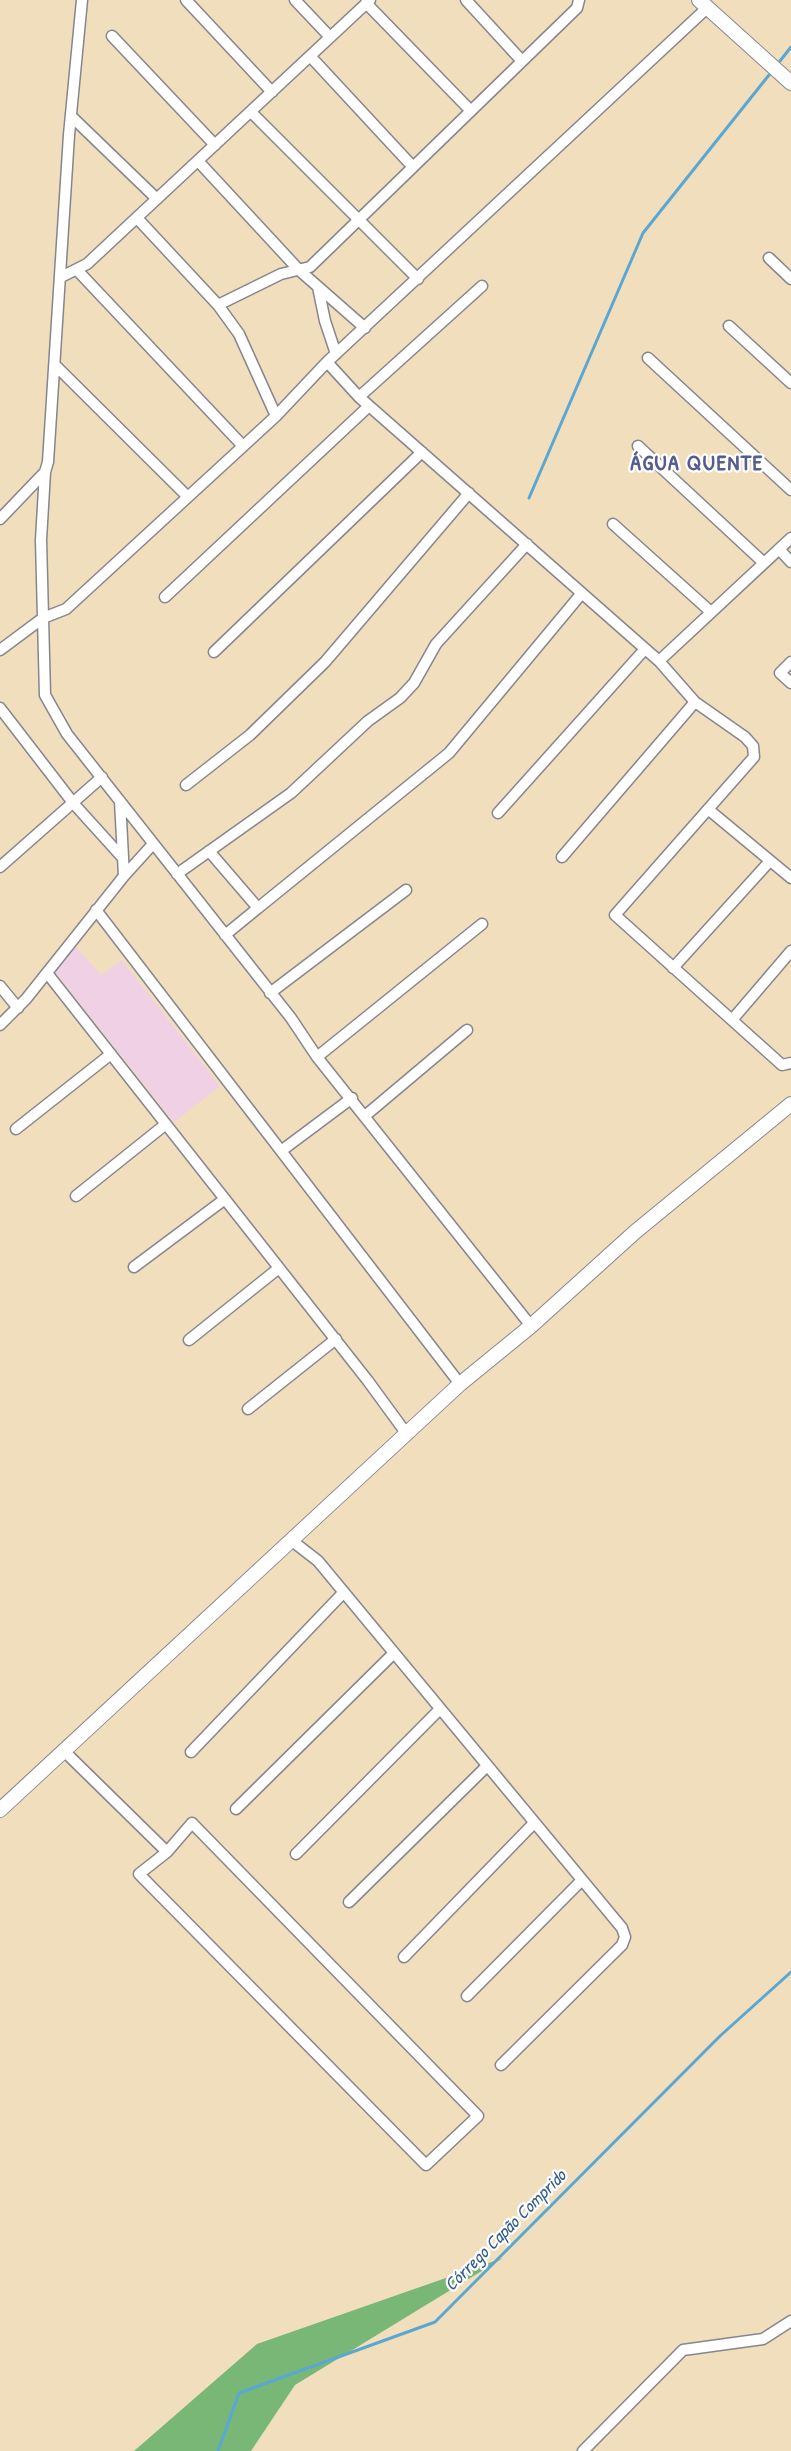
<!DOCTYPE html>
<meta charset="utf-8">
<style>
body{margin:0}
canvas{display:block;background:#f0debd}
</style>
<canvas width="791" height="2451"></canvas>
<script>
const g = document.querySelector('canvas').getContext('2d');
g.lineJoin = 'round';
function fillPath(path, color) { g.fillStyle = color; g.fill(path, 'evenodd'); }
const toPath = rows => new Path2D(rows.map(r => 'M' + r).join(''));
function stroke(path, color, width, dash) { g.strokeStyle = color; g.lineWidth = width; g.lineCap = dash ? 'butt' : 'round'; g.setLineDash(dash || []); g.stroke(path); }
function write(font, color, halo, rows, align = 'center') {
  g.font = font + ' "Patrick Hand",sans-serif'; g.lineWidth = 4.5; g.setLineDash([]); g.textBaseline = 'middle'; g.strokeStyle = halo; g.fillStyle = color; for (const [text, x, y, turn = 0] of rows) {
    g.save(); g.translate(x, y); g.rotate((+turn || 0) * Math.PI / 180); g.textAlign = isNaN(turn) ? turn : align; if (halo) g.strokeText(text, 0, 0); g.fillText(text, 0, 0); g.restore();
  }
}
fillPath(toPath([
 [75,946,101,975,122,960,220,1086,174,1122,55,972]
]), '#f0d0e4');
fillPath(toPath([
 [503,2258,295,2385,251,2451,134,2451,257,2344]
]), '#79b777');
stroke(toPath([
 [780,61,791,47],
 [529,498,643,233,769,75],
 [218,2451,239,2393,435,2322,720,2036,791,1972]
]), '#5aa7d3', 3);
const street = toPath([
 [186,0,272,92],
 [295,0,330,37],
 [466,0,522,61],
 [366,3,471,111],
 [707,8,327,362,359,397,659,661,695,702,745,737,753,746,754,757,615,915,782,1065,791,1063],
 [112,36,215,145],
 [310,56,413,167],
 [251,112,418,279],
 [71,116,157,199],
 [198,161,299,270,365,328],
 [137,218,218,305,239,334,276,416],
 [769,258,791,279],
 [77,270,243,446],
 [61,277,87,264,370,0],
 [318,287,325,321,336,354],
 [218,305,281,274,310,267,577,8,579,0],
 [729,326,791,383],
 [648,358,791,490],
 [55,365,188,497],
 [359,397,482,286],
 [638,446,764,563],
 [45,472,41,540,45,695,67,734,291,1018,317,1057,531,1326],
 [0,519,45,472,48,462,69,135,82,0],
 [613,524,711,612],
 [779,549,791,562],
 [165,597,369,406],
 [0,650,43,618,66,609,276,416,327,362],
 [214,652,422,452],
 [659,661,791,538],
 [791,662,780,673,791,683],
 [0,708,74,804,121,856],
 [186,785,250,735,325,662,469,493],
 [120,801,124,876],
 [709,810,791,878],
 [498,813,645,649],
 [209,851,258,908,449,753,582,593],
 [562,857,695,702],
 [0,867,102,777],
 [177,874,291,793,368,721,400,698,414,683,436,644,527,544],
 [96,910,460,1384],
 [225,935,258,908],
 [673,968,769,862],
 [47,973,368,1381,406,1433],
 [0,986,18,1008],
 [270,993,406,890],
 [732,1020,791,951],
 [0,1025,26,999,124,876,153,844],
 [317,1057,482,924],
 [366,1115,467,1030],
 [16,1129,111,1054],
 [281,1151,352,1098],
 [76,1196,166,1124],
 [134,1267,225,1199],
 [189,1340,279,1268],
 [248,1409,336,1339],
 [291,1540,318,1561,622,1928,625,1937,622,1945,501,2065],
 [63,1750,167,1852],
 [191,1752,344,1592],
 [236,1809,394,1653],
 [192,1823,478,2116,426,2165,139,1874,167,1852,192,1823],
 [296,1854,440,1709],
 [349,1902,487,1766],
 [404,1957,534,1823],
 [467,1996,582,1880],
 [583,2451,683,2350,763,2339,791,2321]
]);
const secondary = toPath([
 [699,0,791,83],
 [0,1810,460,1384,531,1326,635,1232,791,1104]
]);
stroke(street, '#86868e', 13);
stroke(secondary, '#86868e', 16);
stroke(street, '#fff', 10);
stroke(secondary, '#fff', 14);
write('italic 18px', '#345f8d', '#fff', [
 ["Córrego Capão Comprido",506,2231,-45]
]);
g.letterSpacing = '1.5px';
write('bold 22px', '#565c8f', '#fff', [
 ["ÁGUA QUENTE",697,464]
]);
g.letterSpacing = '0px';
</script>
